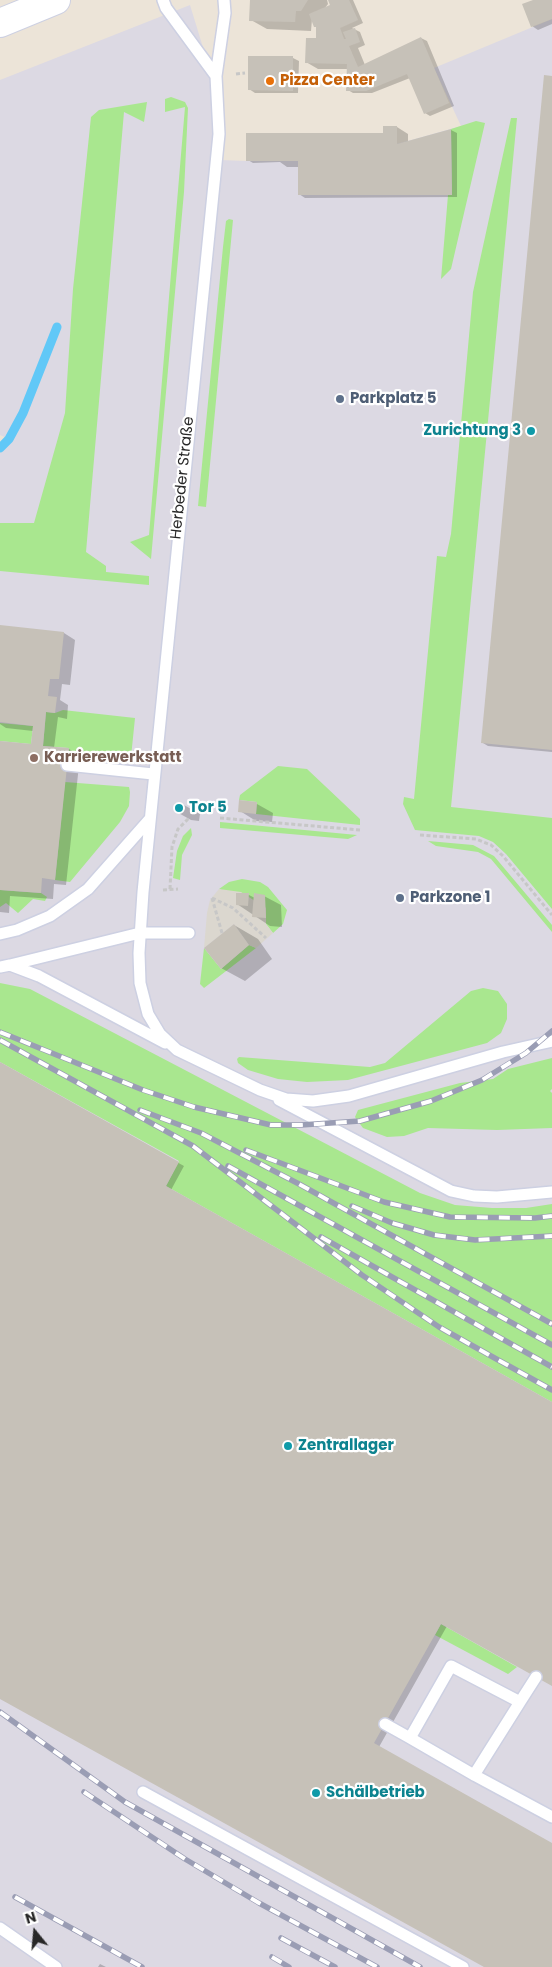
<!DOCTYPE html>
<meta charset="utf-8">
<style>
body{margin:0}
#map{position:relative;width:552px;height:1967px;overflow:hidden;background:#ece4d8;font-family:Poppins,sans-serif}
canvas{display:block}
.north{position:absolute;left:10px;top:1907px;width:50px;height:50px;-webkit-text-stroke:4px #fff;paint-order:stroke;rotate:343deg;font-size:14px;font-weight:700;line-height:20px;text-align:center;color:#282828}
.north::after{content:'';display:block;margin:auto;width:18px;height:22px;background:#282828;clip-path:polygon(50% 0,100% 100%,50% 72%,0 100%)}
</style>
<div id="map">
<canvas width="552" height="1967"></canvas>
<div class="north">N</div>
</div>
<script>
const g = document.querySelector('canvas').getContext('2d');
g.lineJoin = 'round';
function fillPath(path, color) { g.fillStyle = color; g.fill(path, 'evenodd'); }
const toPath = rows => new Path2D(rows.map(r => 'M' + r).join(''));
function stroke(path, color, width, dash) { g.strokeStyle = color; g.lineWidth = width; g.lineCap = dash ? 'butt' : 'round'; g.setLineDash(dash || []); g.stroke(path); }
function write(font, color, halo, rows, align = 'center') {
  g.font = font + ' Poppins,sans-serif'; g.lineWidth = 4.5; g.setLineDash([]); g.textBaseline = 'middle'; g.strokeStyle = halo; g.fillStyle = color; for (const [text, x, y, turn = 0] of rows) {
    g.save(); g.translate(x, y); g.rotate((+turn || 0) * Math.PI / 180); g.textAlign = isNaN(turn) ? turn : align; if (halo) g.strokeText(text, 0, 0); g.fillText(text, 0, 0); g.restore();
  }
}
fillPath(toPath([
 [190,5,213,80,220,160,246,161,397,144,461,126,434,68,552,19,552,1967,0,1967,0,446,9,439,0,435,0,80]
]), '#dcd9e3');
fillPath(toPath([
 [171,97,185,102,188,108,184,192,151,559,130,542,149,535,185,107,165,112,165,99],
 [147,102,144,122,124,112,86,552,106,566,106,572,149,576,149,585,0,571,0,523,34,523,65,413,73,289,91,117,99,110],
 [511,118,517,118,451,807,552,818,552,909,506,854,493,842,479,836,415,830,403,804,404,797,414,799,437,556,446,557,451,534,473,292],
 [476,121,485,123,451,269,441,279,448,195,452,194,451,129],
 [229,219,233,220,206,507,198,506,223,247,226,221],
 [63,710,135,718,131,757,68,752,69,748,43,746,46,712,55,713],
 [0,723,33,726,31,744,0,741],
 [278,766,307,769,360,819,360,825,256,814,257,802,239,800,240,795],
 [65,782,129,787,130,792,129,806,120,822,70,882,55,880],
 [220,822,357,835,348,839,220,828],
 [191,828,192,835,182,855,180,880,173,878,177,851,183,836],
 [428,841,473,845,494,856,552,925,552,932,491,859,478,852,436,846],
 [242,879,260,882,268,887,287,910,283,924,273,933,266,924,266,908,219,889,229,882],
 [0,890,41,893,47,897,45,901,33,899,18,913,6,903,0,907],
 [249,945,256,948,204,988,200,984,204,948,221,969],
 [0,983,30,989,420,1193,455,1205,492,1208,526,1208,552,1204,552,1402,166,1186,179,1161,0,1062],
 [483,988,498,991,507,1004,507,1019,501,1033,487,1043,348,1080,307,1082,278,1079,248,1070,238,1063,237,1059,239,1057,370,1067,385,1063,471,991],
 [552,1058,552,1089,550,1091,552,1093,552,1128,497,1130,428,1128,404,1136,387,1137,363,1128,355,1117,358,1110,460,1083,493,1079,508,1069],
 [441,1624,517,1667,508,1674,435,1635]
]), '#a9e78f');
fillPath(toPath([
 [219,889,241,892,266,908,266,924,273,933,256,948,249,945,234,924,204,948,207,913,210,900]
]), '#dbd7cf');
fillPath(toPath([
 [251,0,327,0,328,4,325,8,332,5,330,0,353,0,363,23,352,28,360,32,365,45,358,48,365,65,421,38,427,41,454,106,430,116,425,113,410,78,372,93,353,93,348,90,348,69,318,69,306,62,317,39,317,27,312,19,311,31,267,29,251,20],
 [536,0,552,0,552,24,538,30,532,26,524,5],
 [293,58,299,61,298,93,255,93,249,89],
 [552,77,552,752,488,746,483,743],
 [397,127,408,134,408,142,451,130,457,133,457,197,305,198,299,194,299,167,287,167,280,162,253,163,248,160,384,134],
 [0,626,64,633,75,640,70,685,62,684,60,700,68,705,67,719,58,717,54,748,69,749,80,756,66,885,54,884,53,899,10,896,9,913,0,912,0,742,32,746,33,731,6,728,0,724],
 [240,802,257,804,273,813,272,822,256,821,240,811],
 [184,805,200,814,199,821,191,820,175,811],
 [237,894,249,895,255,898,264,896,281,905,282,927,270,926,237,904],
 [234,925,258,939,272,959,245,981,221,968],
 [0,1064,184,1166,171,1190,552,1404,552,1685,447,1626,379,1747,552,1844,552,1967,487,1967,0,1698],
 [100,1964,106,1967,98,1967]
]), '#0003');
stroke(toPath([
 [0,448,9,439,23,413,57,327]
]), '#61c8f7', 9);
fillPath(toPath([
 [250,0,308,0,301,11,296,11,295,22,249,21],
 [328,0,349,0,358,20,340,28,344,39,346,39,343,32,355,28,360,42,349,46,358,67,421,37,449,103,424,114,407,74,366,91,346,91,347,64,305,63,306,38,316,38,316,27,314,27,309,14,330,5],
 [533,0,552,0,552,19,531,27,522,4],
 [248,56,293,56,293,91,248,90],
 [544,75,552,76,552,750,481,743],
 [383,126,397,126,397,144,451,129,452,195,298,195,298,161,246,161,246,133,383,133],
 [0,625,64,632,59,679,50,679,48,696,57,697,55,713,46,712,43,746,69,748,55,880,42,878,41,893,0,890,0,741,31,744,33,726,0,722],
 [239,800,257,802,256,814,238,812],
 [175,803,184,804,183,812,174,811],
 [236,893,249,893,248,906,236,905],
 [254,893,265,895,266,918,252,917],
 [234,924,249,945,221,969,204,948],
 [0,1062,179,1162,166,1186,552,1402,552,1686,441,1624,374,1743,552,1843,552,1967,484,1967,0,1699]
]), '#c6c1b8');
const service = toPath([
 [163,0,166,8,216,76],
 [224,0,225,13,216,76,219,134,143,892,139,953,140,983,148,1014,160,1034,177,1050,260,1090,286,1099,313,1101,349,1096,503,1052,552,1041],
 [67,765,153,774],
 [0,934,17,930,50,916,88,889,149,820],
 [10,965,140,933,189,933],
 [0,967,10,965,39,976,165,1043],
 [279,1100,451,1191,474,1196,497,1197,552,1192],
 [520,1702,536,1677],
 [385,1724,410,1738],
 [474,1775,520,1702,451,1666,410,1738,474,1775,552,1817],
 [143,1792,463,1967],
 [0,1928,56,1967]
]);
const tertiary = toPath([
 [0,23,56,0]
]);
stroke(service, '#cdd0e2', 14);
stroke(tertiary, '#cdd0e2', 30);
stroke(toPath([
 [236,74,245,73],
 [220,818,360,830],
 [420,835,476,839,491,845,503,856,552,915],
 [170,889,172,847,178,829,189,818],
 [163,890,178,889],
 [212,898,233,908,266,938],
 [212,898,222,933]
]), '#c7c7c7', 3, [4, 2.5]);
stroke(service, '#fff', 11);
stroke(tertiary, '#fff', 28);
const rail = toPath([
 [0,1032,143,1090,194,1107,271,1125,301,1125,360,1121,431,1101,482,1080,526,1053,552,1031],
 [0,1040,193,1146,362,1275,439,1327,552,1390],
 [140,1110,201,1133,299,1184,552,1324],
 [246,1150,384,1202,450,1217,535,1218,552,1216],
 [228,1166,552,1345],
 [352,1206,392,1223,434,1235,475,1240,552,1236],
 [321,1237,552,1367],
 [0,1712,125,1802,420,1967],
 [84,1792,185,1859,259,1903,377,1967],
 [15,1897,142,1967],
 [281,1938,335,1967],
 [272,1957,289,1967]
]);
stroke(rail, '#9a9db4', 5.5);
stroke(rail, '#fff', 4, [11]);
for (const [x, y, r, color] of [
 [270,81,5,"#e8710a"],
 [340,399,5,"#5c6f8a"],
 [531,431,5,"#0f9aa8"],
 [34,758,5,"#8d6e63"],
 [179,808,5,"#0f9aa8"],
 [400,898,5,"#5c6f8a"],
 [288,1446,5,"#0f9aa8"],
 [316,1793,5,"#0f9aa8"]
]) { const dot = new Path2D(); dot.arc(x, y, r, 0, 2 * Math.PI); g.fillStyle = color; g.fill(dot); stroke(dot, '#fff', 2); }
write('bold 15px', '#c56008', '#fff', [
 ["Pizza Center",280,81]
], 'left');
write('bold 15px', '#4e5e75', '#fff', [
 ["Parkplatz 5",350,399],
 ["Parkzone 1",410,898]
], 'left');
write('bold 15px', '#0d838f', '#fff', [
 ["Zurichtung 3",521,431,"right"],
 ["Tor 5",189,808],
 ["Zentrallager",298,1446],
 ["Schälbetrieb",326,1793]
], 'left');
write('15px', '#282828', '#fff', [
 ["Herbeder Straße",183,478,-84]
]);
write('bold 15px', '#785e54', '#fff', [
 ["Karrierewerkstatt",44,758]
], 'left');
</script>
